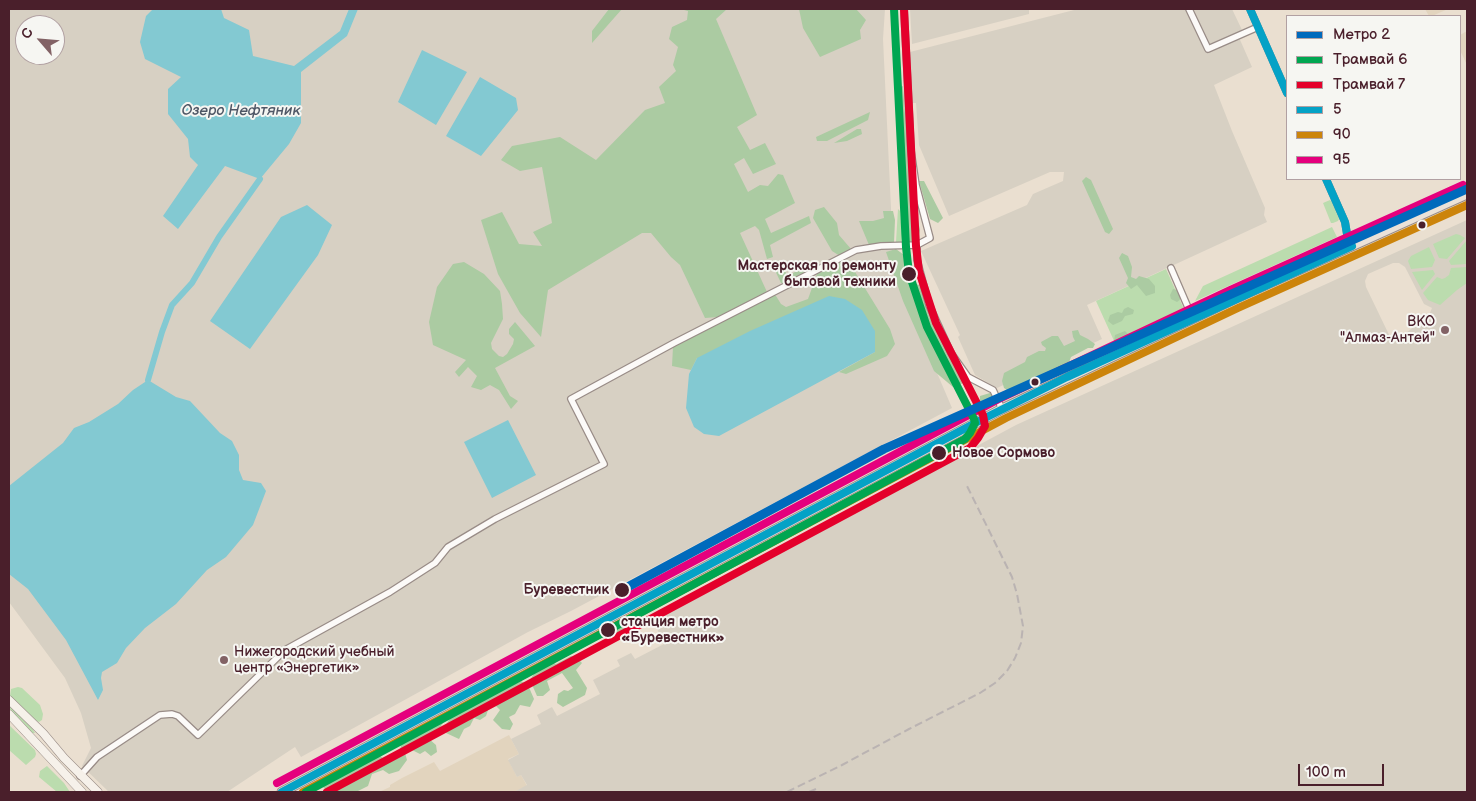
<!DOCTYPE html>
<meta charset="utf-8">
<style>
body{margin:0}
#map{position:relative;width:1476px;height:801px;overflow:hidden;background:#eadfd0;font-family:"Balsamiq Sans",sans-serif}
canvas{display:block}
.frame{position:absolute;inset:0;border:10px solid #4a1f2b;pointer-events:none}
.legend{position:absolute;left:1286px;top:15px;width:175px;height:165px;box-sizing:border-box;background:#f6f6f2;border:1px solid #b1a0a2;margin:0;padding:6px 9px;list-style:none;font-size:15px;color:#4a1f2b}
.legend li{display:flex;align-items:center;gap:10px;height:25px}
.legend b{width:25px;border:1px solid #b1a0a2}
.north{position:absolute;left:15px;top:15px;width:50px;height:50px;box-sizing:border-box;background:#f6f6f2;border:1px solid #b1a0a2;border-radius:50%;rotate:297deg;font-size:14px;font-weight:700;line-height:20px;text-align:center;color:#4a1f2b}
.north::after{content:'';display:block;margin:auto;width:18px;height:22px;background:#826265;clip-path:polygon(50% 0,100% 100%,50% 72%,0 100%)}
.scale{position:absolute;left:1298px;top:764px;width:86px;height:22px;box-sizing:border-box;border:2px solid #4a1f2b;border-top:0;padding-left:6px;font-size:15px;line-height:18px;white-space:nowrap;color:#4a1f2b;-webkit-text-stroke:4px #f6f6f2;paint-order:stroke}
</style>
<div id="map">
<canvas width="1476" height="801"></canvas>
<div class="frame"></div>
<ul class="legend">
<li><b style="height:6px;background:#006abc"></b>Метро 2</li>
<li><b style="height:6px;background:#00a651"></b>Трамвай 6</li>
<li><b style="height:6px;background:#e4002b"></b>Трамвай 7</li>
<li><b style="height:6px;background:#04a2c6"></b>5</li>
<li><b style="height:6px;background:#cc840b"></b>90</li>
<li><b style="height:6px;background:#e5007d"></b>95</li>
</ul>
<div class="north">С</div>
<div class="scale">100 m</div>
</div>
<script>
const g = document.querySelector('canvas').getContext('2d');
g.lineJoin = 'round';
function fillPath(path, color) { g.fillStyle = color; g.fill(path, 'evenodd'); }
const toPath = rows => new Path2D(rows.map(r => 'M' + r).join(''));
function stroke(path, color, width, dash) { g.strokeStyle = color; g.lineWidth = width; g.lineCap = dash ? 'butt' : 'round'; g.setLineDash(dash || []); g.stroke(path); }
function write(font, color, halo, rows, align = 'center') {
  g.font = font + ' "Balsamiq Sans",sans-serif'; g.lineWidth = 4; g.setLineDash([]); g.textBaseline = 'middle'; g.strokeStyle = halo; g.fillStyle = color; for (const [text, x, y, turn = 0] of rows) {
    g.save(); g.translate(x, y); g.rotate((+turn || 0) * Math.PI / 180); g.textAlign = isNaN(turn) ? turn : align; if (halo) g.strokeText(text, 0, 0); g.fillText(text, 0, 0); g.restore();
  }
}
fillPath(toPath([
 [1425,9,1448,9,1432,16,1429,16],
 [1467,31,1467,65,1460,50,1460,35],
 [509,735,519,754,508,759,517,777,521,775,527,786,514,792,379,792,390,787,390,785,402,778,434,762,440,771]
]), '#e2d4be');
fillPath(toPath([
 [9,9,885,9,883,39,894,272,952,408,571,611,528,632,301,757,295,747,227,792,109,792,82,766,91,748,81,713,65,678,9,602],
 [25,25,55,25,55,55,25,55],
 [910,9,1029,9,1029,14,912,44],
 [1078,9,1232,9,1242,30,1237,33,1252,67,1214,85,1232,131,1265,208,1264,215,1267,222,1087,305,1102,339,997,388,975,375,958,337,960,335,921,251,1027,205,1033,194,1063,181,1064,172,1050,172,949,216,919,145,916,103,912,103,910,52],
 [1467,220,1467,792,514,792,527,785,521,775,517,777,508,760,519,754,511,739,541,724,537,715,552,707,557,716,600,694,593,680,620,666,617,660,631,653,635,659,664,644,653,620,1016,425],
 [1393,263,1399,263,1405,267,1424,304,1432,308,1429,315,1393,343,1366,287,1365,281,1368,274]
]), '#d7d0c3');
fillPath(toPath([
 [1330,200,1332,202,1339,219,1338,221,1333,223,1331,223,1323,203],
 [898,209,900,211,902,234,901,242,896,242],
 [1332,227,1337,237,1195,301,1203,286],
 [1456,234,1460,235,1465,238,1447,259,1439,258,1433,244],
 [1337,240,1332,247,1202,305,1196,303],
 [1467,240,1467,264,1451,265,1449,261],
 [1429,247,1435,260,1432,267,1411,269,1408,261,1411,256],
 [1467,267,1467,283,1457,290,1440,305,1428,300,1423,293,1437,277,1442,279,1445,278,1449,275,1451,268],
 [1166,269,1183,307,1184,313,1119,345,1115,343,1096,301],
 [1433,270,1435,274,1422,290,1412,272],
 [18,687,22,688,40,705,43,714,42,720,39,722,35,720,10,696,11,689],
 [9,705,32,728,35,733,32,733,9,709],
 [9,725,35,750,36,754,35,757,26,765,9,750],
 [47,766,64,783,70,792,57,792,39,777,40,771]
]), '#bbdcae');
fillPath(toPath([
 [609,9,622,9,592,43,592,31],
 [680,9,727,9,716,19,757,115,737,127,750,150,765,143,776,164,753,174,744,158,734,164,748,192,760,185,768,186,778,174,783,175,795,203,765,219,771,233,809,216,811,223,770,245,773,257,767,259,759,230,755,226,740,233,767,292,718,317,705,318,680,265,671,257,651,233,642,233,548,290,541,337,520,313,507,290,498,274,481,220,502,212,519,244,542,246,533,232,552,223,542,167,520,171,501,160,512,146,560,137,596,160,645,110,665,103,659,87,676,71,673,65,678,47,669,39,672,27,687,20,688,11],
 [799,9,856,9,866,20,860,30,861,39,820,57,803,28],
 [903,86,910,182,920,230,918,239,914,242,905,241,898,108,902,104,901,87],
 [870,112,868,120,827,141,817,141,816,137],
 [857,129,861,129,862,134,847,141,834,143],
 [1086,177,1091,180,1113,229,1109,234,1105,232,1082,181],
 [919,181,924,181,943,218,938,223,930,219],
 [824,207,837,223,839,235,851,249,840,256,832,251,813,218,815,210],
 [883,211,893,211,895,220,894,243,869,245,859,221,873,221,884,218],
 [896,249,904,255,911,283,920,285,940,333,955,365,966,382,953,387,934,371,903,301,886,252],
 [1122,253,1128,256,1132,267,1131,277,1136,279,1139,276,1149,279,1155,286,1155,293,1146,296,1137,285,1131,289,1126,283,1128,278,1119,258],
 [777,260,779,262,788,276,802,268,807,271,786,283,781,283,771,262],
 [843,261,852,267,890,329,895,344,887,356,846,374,839,372,875,352,697,358,691,370,672,366,673,347,774,295,776,296,781,304,786,307,808,299,817,274],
 [464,262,484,274,500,291,502,304,503,319,491,343,492,349,499,356,503,357,507,354,513,344,514,339,509,334,509,329,515,322,535,346,495,368,510,396,518,401,511,409,499,390,490,385,481,390,471,387,477,376,468,367,459,377,455,372,466,360,433,345,429,322,437,287,453,264],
 [1173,289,1178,290,1182,298,1177,302,1171,299,1170,295],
 [1128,307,1134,310,1133,314,1125,316,1122,321,1113,325,1108,321,1110,315,1118,312,1122,313,1124,309],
 [1078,330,1080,335,1088,339,1095,344,1093,348,1088,348,1071,357,1068,365,1050,375,1045,373,1036,377,1035,384,1029,387,1021,387,1018,391,1013,394,1004,388,1002,381,1004,373,1025,362,1027,357,1039,351,1045,351,1046,348,1042,345,1041,342,1052,336,1058,336,1064,346,1075,341,1073,337,1072,331],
 [1125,331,1129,335,1127,340,1118,343,1114,341,1115,335],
 [990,393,994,397,991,404,984,407,980,404,980,396],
 [642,621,645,623,643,627,622,637,615,635,615,630,620,625,626,628],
 [571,656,578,659,582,663,576,670,587,688,585,695,563,707,557,703,558,694,564,690,568,691,573,688,562,673,547,681,550,690,543,696,537,696,530,680,535,672,552,662,556,664],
 [521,681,528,685,534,699,530,707,520,705,515,714,509,717,513,724,510,730,502,729,493,720,500,710,496,706,488,710,486,716,480,720,474,718,470,726,464,729,459,739,446,733,445,726,451,717],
 [440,721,443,723,439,729,429,734,428,738,436,745,437,752,431,756,425,751,420,754,412,750,405,753,407,760,399,771,389,774,383,770,372,774,368,786,356,792,328,792,323,787,326,783,379,755,384,759,400,750,402,742]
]), '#abcba2');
fillPath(toPath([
 [153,9,221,9,224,18,249,30,253,56,294,66,340,31,349,9,358,9,347,36,301,72,301,123,289,144,260,179,225,166,178,229,163,216,198,165,190,157,188,139,168,114,168,89,181,77,145,59,140,42,146,16],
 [422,50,467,72,436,125,398,102],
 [480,77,516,98,518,110,481,156,446,136],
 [307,205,332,225,318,255,250,349,210,321,281,217],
 [829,296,845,299,862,310,875,331,875,352,719,436,704,434,694,427,686,408,689,374,697,358,750,331],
 [148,380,176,397,190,401,220,433,232,441,239,455,239,470,243,480,261,483,266,491,253,525,226,557,207,570,176,604,145,628,126,648,117,663,102,672,101,678,103,690,98,700,66,640,28,589,9,574,9,486,63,443,74,428,89,422,118,404,133,390],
 [508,420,536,475,492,498,464,442]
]), '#83c9d2');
stroke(toPath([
 [148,380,162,332,172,305,192,283,219,237,260,179]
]), '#83c9d2', 6);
const minor = toPath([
 [1189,9,1208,49,1258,27],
 [1250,9,1287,93],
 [1326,179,1345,222,1347,234,1352,246],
 [917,245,917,260,929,305,951,353,968,377,993,390,1002,409],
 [1171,268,1193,319],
 [80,776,97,757,160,715,172,714,178,716,198,735,285,650,390,592,435,563,448,547,495,519,604,464,571,399,674,343,856,250,881,246,917,245,930,238,916,185,911,151,904,9]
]);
const secondary = toPath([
 [9,700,43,733,64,758,98,792],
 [9,714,82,792]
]);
const primary = toPath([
 [282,792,1002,409,1234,299,1467,194]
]);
stroke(minor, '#998c87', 8);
stroke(secondary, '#998c87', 9);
stroke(primary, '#998c87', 11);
stroke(minor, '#fcfaf8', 5.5);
stroke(secondary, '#f6f1ea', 8);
stroke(primary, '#ebe2d7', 9);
stroke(toPath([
 [787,792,842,765,909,729,980,693,995,683,1007,671,1015,658,1021,643,1023,626,1017,594,1012,577,967,486],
 [809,792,816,789]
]), '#bab3b2', 2, [8, 4]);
stroke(toPath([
 [1250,9,1287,93],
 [1326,179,1345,222,1347,234,1352,246],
 [282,792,979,421,1067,377,1352,246]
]), '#04a2c6', 8);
stroke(toPath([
 [303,792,1006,418,1238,308,1467,205]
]), '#cc840b', 8);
stroke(toPath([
 [277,783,997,400,1230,290,1463,185]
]), '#e5007d', 8);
stroke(toPath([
 [306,792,965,439,970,433,975,423,974,419,927,327,909,273,906,247,894,9]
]), '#00a651', 8);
stroke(toPath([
 [327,792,970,448,978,438,985,426,983,415,936,323,919,271,916,246,904,9]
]), '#e4002b', 8);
stroke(toPath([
 [622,590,884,449,1467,189]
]), '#006abc', 9);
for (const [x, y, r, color] of [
 [1422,225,4.5,"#4a1f2b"],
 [909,274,8,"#4a1f2b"],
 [1445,330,5,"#826265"],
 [1035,382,4.5,"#4a1f2b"],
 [939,453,8,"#4a1f2b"],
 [622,590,8,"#4a1f2b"],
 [608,630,8,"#4a1f2b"],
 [224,660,5,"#826265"]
]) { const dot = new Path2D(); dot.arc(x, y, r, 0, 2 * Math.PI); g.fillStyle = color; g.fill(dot); stroke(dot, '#f6f6f2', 2); }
write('bold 14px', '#4a1f2b', '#f6f6f2', [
 ["Мастерская по ремонту",896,266],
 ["бытовой техники",896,282],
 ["Новое Сормово",952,453,"left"],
 ["Буревестник",609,590],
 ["станция метро",621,622,"left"],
 ["«Буревестник»",621,638,"left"]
], 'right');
write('14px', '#4a1f2b', '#f6f6f2', [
 ["ВКО",1435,322],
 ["\"Алмаз-Антей\"",1435,338],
 ["Нижегородский учебный",234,652,"left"],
 ["центр «Энергетик»",234,668,"left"]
], 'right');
write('italic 15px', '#4f5766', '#f6f6f2', [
 ["Озеро Нефтяник",241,111]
]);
</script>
